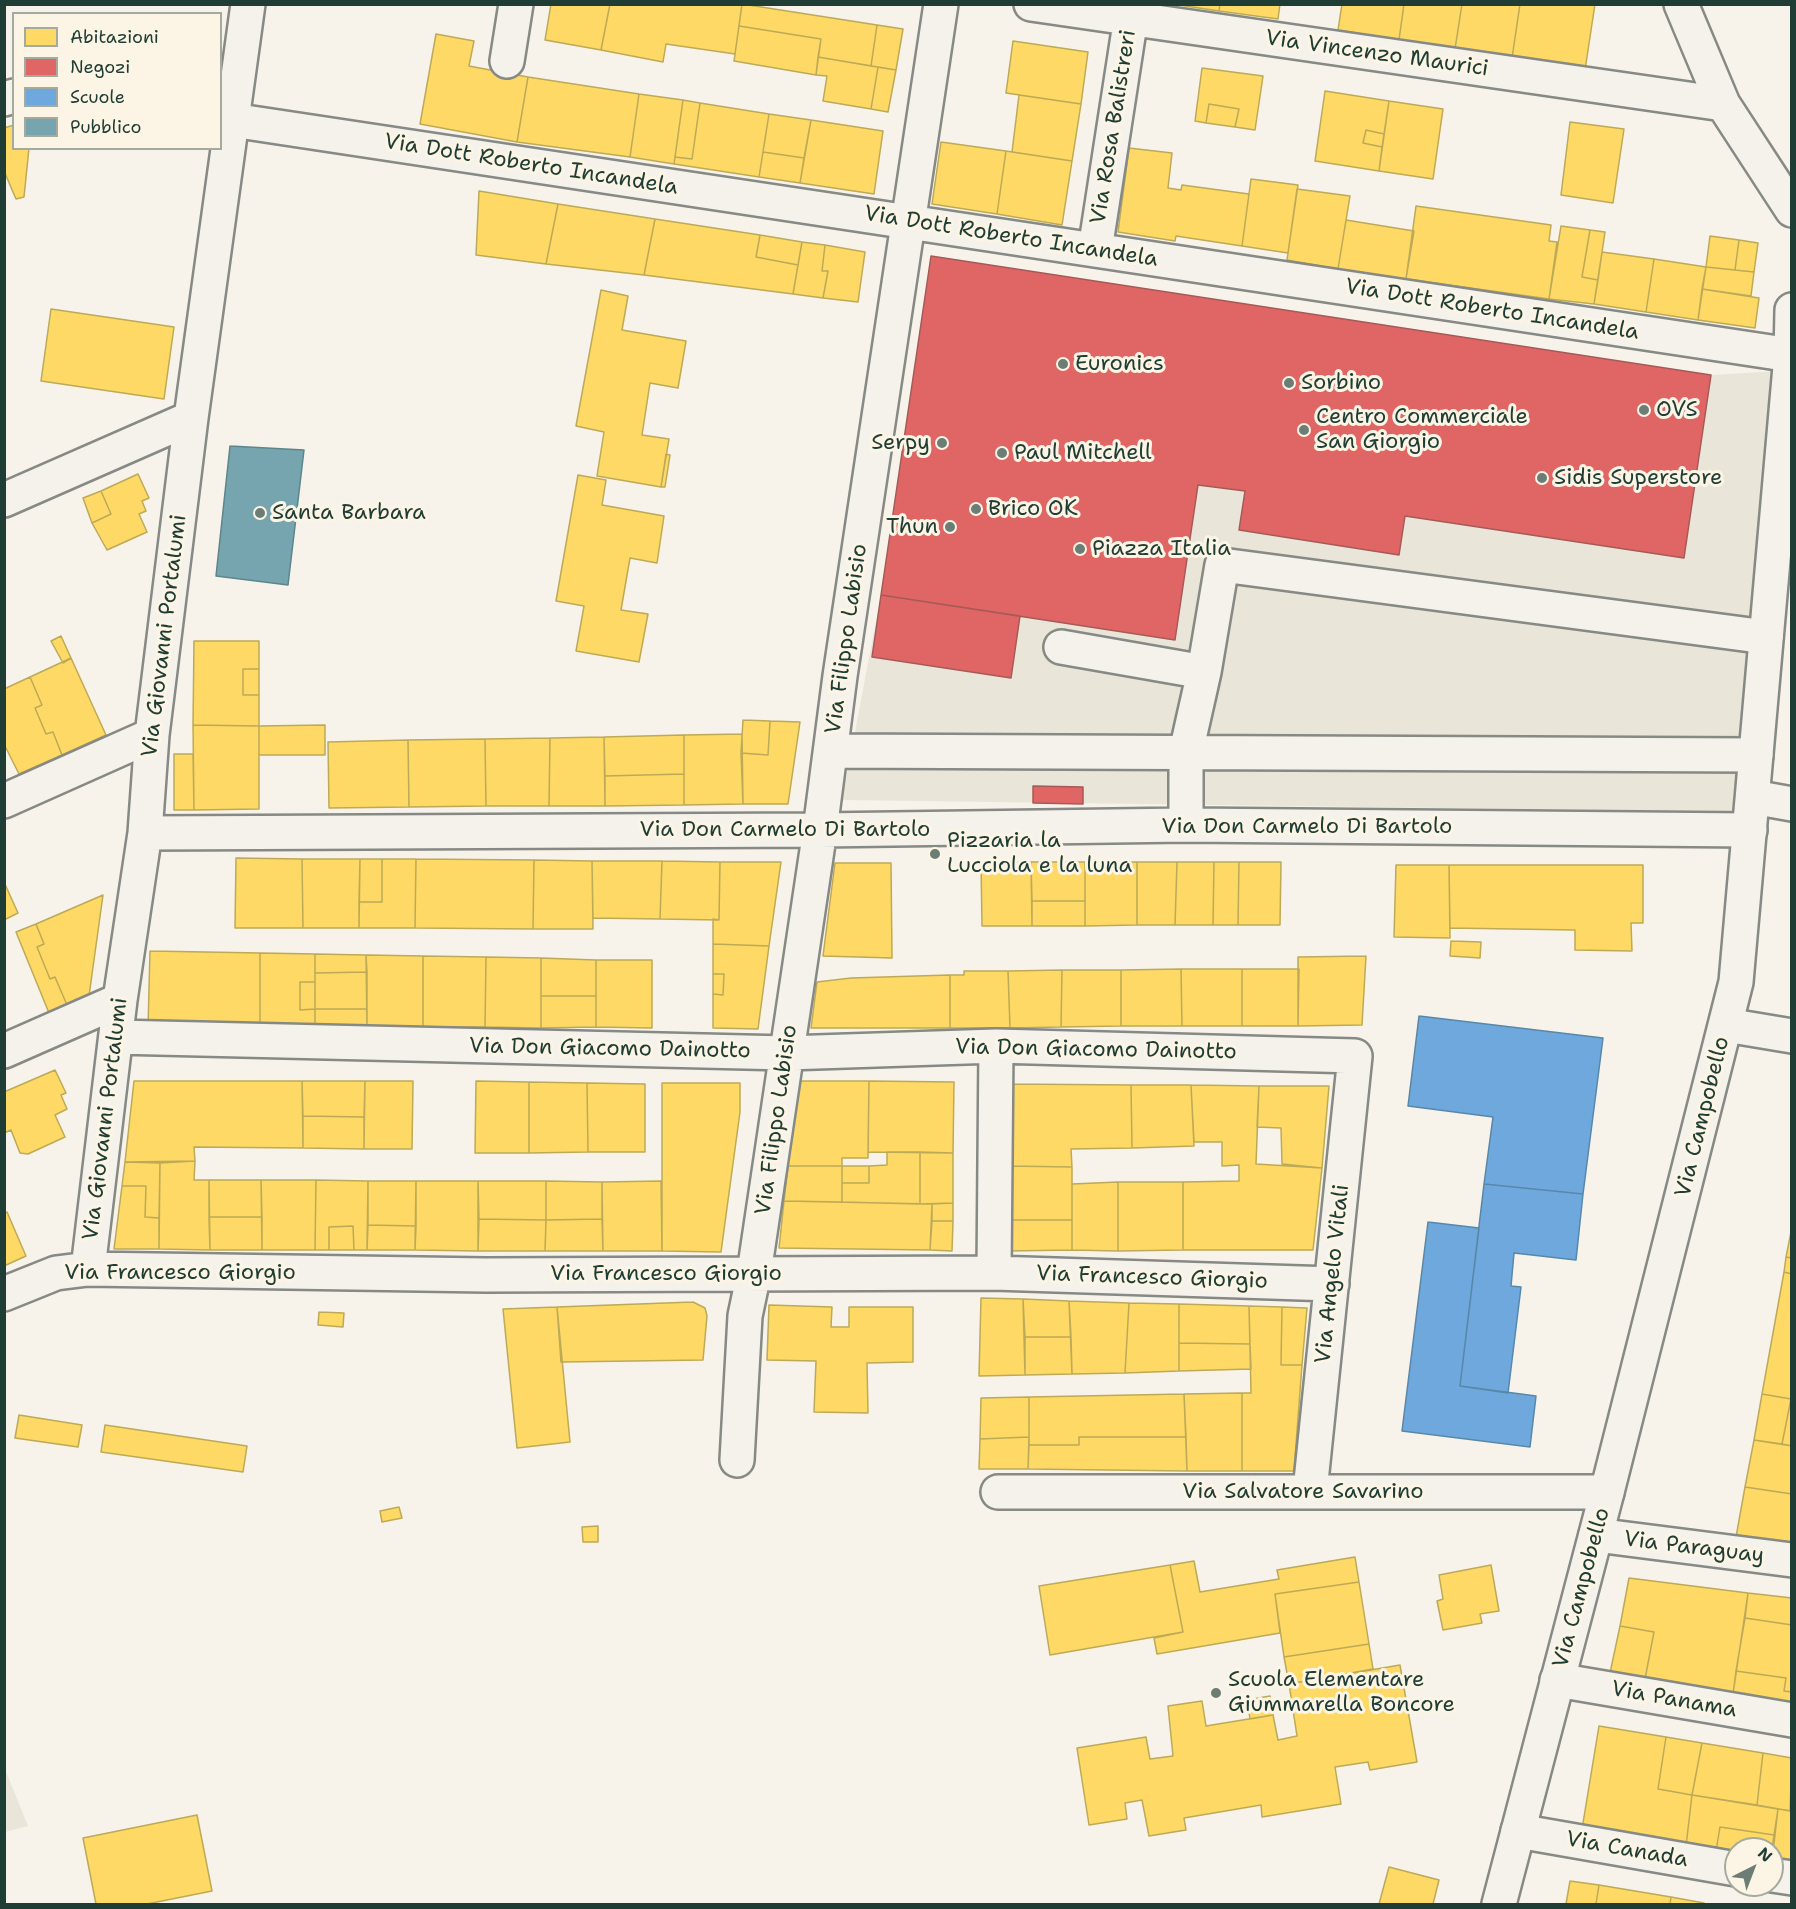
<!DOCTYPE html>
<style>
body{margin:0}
#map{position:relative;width:1796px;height:1909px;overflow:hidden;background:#f7f3ea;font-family:"Shantell Sans",sans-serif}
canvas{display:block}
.frame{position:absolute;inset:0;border:6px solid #1f3d34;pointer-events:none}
.legend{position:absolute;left:12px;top:12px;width:210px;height:138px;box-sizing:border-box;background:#fcf5e5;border:2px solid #a4ab9e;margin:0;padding:8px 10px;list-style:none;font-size:18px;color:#1f3d34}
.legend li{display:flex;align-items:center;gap:12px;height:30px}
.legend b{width:30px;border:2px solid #a4ab9e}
.north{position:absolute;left:1724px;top:1837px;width:60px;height:60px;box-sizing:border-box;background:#fcf5e5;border:2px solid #a4ab9e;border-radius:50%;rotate:42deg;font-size:16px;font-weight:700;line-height:24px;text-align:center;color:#1f3d34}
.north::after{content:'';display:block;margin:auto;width:21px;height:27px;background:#6b7d74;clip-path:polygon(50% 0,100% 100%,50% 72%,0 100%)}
</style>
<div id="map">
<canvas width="1796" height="1909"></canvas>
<div class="frame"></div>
<ul class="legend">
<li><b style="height:16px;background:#ffd966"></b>Abitazioni</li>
<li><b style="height:16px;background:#e06666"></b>Negozi</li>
<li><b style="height:16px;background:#6fa8dc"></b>Scuole</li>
<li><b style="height:16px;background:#76a5af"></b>Pubblico</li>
</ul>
<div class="north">N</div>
</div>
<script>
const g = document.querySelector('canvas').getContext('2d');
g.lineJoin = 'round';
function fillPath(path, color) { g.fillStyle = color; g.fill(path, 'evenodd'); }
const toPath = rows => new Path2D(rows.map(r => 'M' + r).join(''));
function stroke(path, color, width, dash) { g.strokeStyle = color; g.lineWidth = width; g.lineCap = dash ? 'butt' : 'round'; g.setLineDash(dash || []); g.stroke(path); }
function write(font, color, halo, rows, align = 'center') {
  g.font = font + ' "Shantell Sans",sans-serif'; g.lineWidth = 6; g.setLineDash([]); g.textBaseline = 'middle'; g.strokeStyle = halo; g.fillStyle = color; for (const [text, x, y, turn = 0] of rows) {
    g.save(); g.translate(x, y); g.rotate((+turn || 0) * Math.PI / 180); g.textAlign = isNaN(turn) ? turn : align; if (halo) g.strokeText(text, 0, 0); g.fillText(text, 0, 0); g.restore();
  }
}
fillPath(toPath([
 [931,256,1711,375,1779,371,1745,812,842,800,881,595],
 [5,1769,28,1826,5,1832,4,1832]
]), '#e9e5d9');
const homes = toPath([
 [551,4,610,4,601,50,545,40,551,4],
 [610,4,742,4,735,54,666,44,663,62,601,50,610,4],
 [742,4,877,25,871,66,818,57,821,39,739,26,742,4],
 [1172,4,1220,4,1219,11,1172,4],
 [1220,4,1280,4,1278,19,1219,11,1220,4],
 [1342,4,1404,4,1399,40,1338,30,1342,4],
 [1404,4,1462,4,1455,49,1399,40,1404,4],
 [1462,4,1520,4,1512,58,1455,49,1462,4],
 [1520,4,1595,4,1585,70,1512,58,1520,4],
 [877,25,903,29,896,70,871,66,877,25],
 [739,26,821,39,816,75,734,61,739,26],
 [436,34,474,41,469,66,528,77,517,142,420,124,436,34],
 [1013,41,1088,52,1081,104,1006,93,1013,41],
 [818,57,878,67,871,109,823,101,827,76,816,75,818,57],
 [878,67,896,70,888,112,871,109,878,67],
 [1202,68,1263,76,1255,130,1235,127,1239,109,1209,104,1206,123,1195,121,1202,68],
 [528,77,639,94,630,157,517,142,528,77],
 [1325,91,1389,101,1384,134,1366,130,1363,143,1382,147,1379,171,1315,161,1325,91],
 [639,94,683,100,674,164,630,157,639,94],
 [1019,95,1081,104,1072,161,1012,152,1019,95],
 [683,100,700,103,692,159,675,157,683,100],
 [1389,101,1443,109,1433,179,1379,171,1389,101],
 [700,103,769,114,759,177,674,164,675,157,692,159,700,103],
 [1209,104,1239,109,1235,127,1206,123,1209,104],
 [769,114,811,120,804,158,763,152,769,114],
 [811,120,883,131,874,194,800,183,811,120],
 [1570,122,1624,129,1613,203,1561,195,1570,122],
 [14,125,14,148,29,148,24,197,16,199,4,171,4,128,14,125],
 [1366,130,1384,134,1382,147,1363,143,1366,130],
 [941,142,1006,151,997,214,932,204,941,142],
 [1129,148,1172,153,1168,188,1181,190,1182,185,1249,194,1242,246,1176,236,1175,241,1118,232,1129,148],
 [1006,151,1072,161,1062,225,997,214,1006,151],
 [763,152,804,158,800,183,759,177,763,152],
 [1251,179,1298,185,1288,253,1242,246,1251,179],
 [1297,189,1350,196,1338,269,1287,260,1297,189],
 [479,191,558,204,546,264,476,255,479,191],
 [558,204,655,219,644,275,546,264,558,204],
 [1416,206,1551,225,1549,241,1557,242,1549,299,1406,279,1416,206],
 [655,219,760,235,756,257,798,265,793,294,644,275,655,219],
 [1346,220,1414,231,1406,279,1338,269,1346,220],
 [1561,226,1590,230,1582,277,1598,280,1594,304,1549,299,1561,226],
 [1590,230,1605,232,1598,280,1582,277,1590,230],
 [760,235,802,242,798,265,756,257,760,235],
 [1710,236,1739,240,1735,270,1706,267,1710,236],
 [1739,240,1758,243,1754,272,1735,270,1739,240],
 [802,242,825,245,822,271,828,271,823,298,793,294,802,242],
 [825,245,865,252,858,302,823,298,828,271,822,271,825,245],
 [1602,252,1654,259,1646,312,1594,304,1602,252],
 [1654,259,1706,267,1698,320,1646,312,1654,259],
 [1706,267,1754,272,1751,296,1702,289,1706,267],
 [1702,289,1759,298,1755,328,1698,320,1702,289],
 [601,290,628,296,622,330,686,341,678,388,650,383,642,435,669,439,661,487,597,476,604,432,576,426,601,290],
 [51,309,174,327,164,399,41,381,51,309],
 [666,454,670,455,665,487,661,487,666,454],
 [138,474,149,498,142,501,146,511,139,514,147,532,107,550,92,523,111,514,101,491,138,474],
 [578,475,606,480,602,505,664,516,657,563,630,558,621,610,648,614,639,662,576,651,584,606,556,601,578,475],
 [101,491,111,514,92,523,83,498,101,491],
 [61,636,71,658,63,663,51,641,61,636],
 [194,641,259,641,259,669,243,669,243,695,259,695,259,726,193,725,194,641],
 [71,658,106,735,62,755,53,732,46,734,35,708,42,705,30,677,71,658],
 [243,669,259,669,259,695,243,695,243,669],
 [30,677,42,705,35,708,46,734,53,732,62,755,19,774,4,744,4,689,30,677],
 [743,720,770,721,768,755,741,753,743,720],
 [770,721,800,722,788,804,743,804,741,753,768,755,770,721],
 [193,725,259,726,259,809,194,810,193,725],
 [325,725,325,755,259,755,259,726,325,725],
 [742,734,743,804,684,805,684,735,742,734],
 [684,735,684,774,605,776,604,737,684,735],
 [604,737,605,806,549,806,550,738,604,737],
 [550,738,549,806,486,806,485,739,550,738],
 [485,739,486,806,409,807,408,740,485,739],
 [408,740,409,807,329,808,328,742,408,740],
 [174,754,193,754,194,810,174,810,174,754],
 [684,774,684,805,605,806,605,776,684,774],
 [236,858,302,859,303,928,235,928,236,858],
 [302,859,360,859,359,928,303,928,302,859],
 [360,859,382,859,382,902,359,902,360,859],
 [382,859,416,859,415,928,359,928,359,902,382,902,382,859],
 [416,859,534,860,533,929,415,928,416,859],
 [534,860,592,861,593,929,533,929,534,860],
 [592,861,662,861,660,919,593,918,592,861],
 [662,861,720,862,719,920,660,919,662,861],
 [720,862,781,862,769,946,713,944,713,919,719,920,720,862],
 [981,862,1031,862,1032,926,982,926,981,862],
 [1031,862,1085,862,1085,901,1032,901,1031,862],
 [1085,862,1137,862,1137,925,1085,926,1085,862],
 [1137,862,1177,862,1175,925,1137,925,1137,862],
 [1177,862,1214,862,1213,925,1175,925,1177,862],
 [1214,862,1239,862,1238,925,1213,925,1214,862],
 [1239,862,1281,862,1280,925,1238,925,1239,862],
 [835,863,891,863,892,958,823,956,835,863],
 [1396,865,1449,865,1450,938,1394,937,1396,865],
 [1449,865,1643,865,1643,923,1631,923,1632,951,1575,950,1575,930,1450,928,1449,865],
 [4,882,18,913,4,920,4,882],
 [103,895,89,996,67,1005,55,977,50,979,37,947,44,944,36,924,103,895],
 [1032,901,1085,901,1085,926,1032,926,1032,901],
 [36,924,44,944,37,947,50,979,55,977,67,1005,49,1013,16,932,36,924],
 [1451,941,1481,942,1480,958,1450,956,1451,941],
 [713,944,769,946,758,1029,713,1028,713,994,723,995,724,974,713,974,713,944],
 [150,951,260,953,260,1027,148,1027,150,951],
 [260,953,315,954,315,982,300,982,300,1010,315,1009,315,1027,260,1027,260,953],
 [315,954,366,955,367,972,315,973,315,954],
 [366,955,423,956,423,1027,367,1027,366,955],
 [423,956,486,957,485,1027,423,1027,423,956],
 [1366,956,1362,1025,1298,1026,1298,957,1366,956],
 [486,957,541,958,541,1028,485,1027,486,957],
 [541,958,596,960,596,996,541,996,541,958],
 [596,960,652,960,652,1028,596,1027,596,960],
 [1181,969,1182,1026,1121,1026,1121,970,1181,969],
 [1181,969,1242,969,1242,1026,1182,1026,1181,969],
 [1242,969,1299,969,1298,1026,1242,1026,1242,969],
 [1062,970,1061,1027,1010,1028,1008,971,1062,970],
 [1062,970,1121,970,1121,1026,1061,1027,1062,970],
 [964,971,1008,971,1010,1028,950,1028,950,975,964,975,964,971],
 [367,972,367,1009,315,1009,315,973,367,972],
 [713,974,724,974,723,995,713,994,713,974],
 [950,975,950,1028,811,1028,817,982,851,978,950,975],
 [300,982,315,982,315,1009,300,1010,300,982],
 [541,996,596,996,596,1027,541,1028,541,996],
 [315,1009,367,1009,367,1027,315,1027,315,1009],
 [55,1070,66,1093,61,1095,67,1109,55,1115,65,1137,28,1154,20,1153,11,1130,4,1133,4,1092,55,1070],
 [134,1081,302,1081,303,1148,194,1147,195,1161,125,1162,134,1081],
 [302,1081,365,1081,364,1117,303,1116,302,1081],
 [365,1081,413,1081,412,1149,364,1149,365,1081],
 [476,1081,529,1082,529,1153,475,1153,476,1081],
 [797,1081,869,1081,868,1158,842,1158,842,1166,788,1166,797,1081],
 [869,1081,954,1082,953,1153,868,1152,869,1081],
 [529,1082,587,1083,588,1152,529,1153,529,1082],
 [587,1083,645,1084,645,1152,588,1152,587,1083],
 [662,1083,740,1083,740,1112,721,1252,662,1251,662,1083],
 [1009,1084,1131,1085,1132,1148,1071,1149,1072,1167,1008,1166,1009,1084],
 [1131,1085,1191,1085,1194,1146,1132,1148,1131,1085],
 [1191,1085,1259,1086,1256,1164,1322,1168,1313,1250,1183,1250,1183,1182,1239,1181,1239,1165,1222,1166,1222,1142,1194,1142,1191,1085],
 [1259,1086,1329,1086,1322,1168,1282,1164,1281,1128,1257,1127,1259,1086],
 [303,1116,364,1117,364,1149,303,1148,303,1116],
 [887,1152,920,1152,920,1204,842,1202,842,1183,869,1183,869,1166,887,1165,887,1152],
 [920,1152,953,1153,953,1203,920,1204,920,1152],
 [195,1161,194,1180,209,1180,210,1250,159,1249,160,1163,195,1161],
 [125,1162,160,1163,159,1218,145,1217,146,1186,122,1186,125,1162],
 [788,1166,842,1166,842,1202,784,1201,788,1166],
 [842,1166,869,1166,869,1183,842,1183,842,1166],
 [1008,1166,1072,1167,1072,1220,1008,1220,1008,1166],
 [209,1180,261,1180,262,1217,209,1217,209,1180],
 [261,1180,316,1180,315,1250,262,1250,261,1180],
 [316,1180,368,1181,367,1250,354,1250,353,1226,329,1227,329,1250,315,1250,316,1180],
 [368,1181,416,1181,416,1226,368,1225,368,1181],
 [416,1181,478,1181,478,1251,415,1250,416,1181],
 [478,1181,546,1181,546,1220,479,1219,478,1181],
 [546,1181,602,1182,602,1219,546,1220,546,1181],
 [661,1181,662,1251,603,1251,602,1182,661,1181],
 [1118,1182,1183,1182,1183,1250,1118,1251,1118,1182],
 [1118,1182,1118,1251,1072,1250,1072,1184,1118,1182],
 [122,1186,146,1186,145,1217,159,1218,159,1249,114,1249,122,1186],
 [784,1201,932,1204,930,1250,779,1248,784,1201],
 [953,1203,953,1221,932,1221,932,1204,953,1203],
 [7,1212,26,1256,4,1266,4,1213,7,1212],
 [209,1217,262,1217,262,1250,210,1250,209,1217],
 [479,1219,546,1220,545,1251,478,1251,479,1219],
 [602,1219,603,1251,545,1251,546,1220,602,1219],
 [1008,1220,1072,1220,1072,1250,1007,1251,1008,1220],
 [932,1221,953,1221,952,1251,930,1250,932,1221],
 [368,1225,416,1226,415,1250,367,1250,368,1225],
 [353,1226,354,1250,329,1250,329,1227,353,1226],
 [1792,1227,1792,1258,1786,1257,1792,1227],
 [1786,1257,1792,1258,1792,1274,1784,1272,1786,1257],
 [1784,1272,1792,1274,1792,1446,1782,1444,1791,1399,1762,1394,1784,1272],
 [981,1298,1023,1299,1025,1375,979,1376,981,1298],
 [1023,1299,1069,1301,1071,1337,1025,1337,1023,1299],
 [1069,1301,1129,1303,1125,1373,1072,1374,1069,1301],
 [693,1302,705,1308,707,1316,703,1360,561,1362,557,1307,693,1302],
 [1129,1303,1179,1304,1179,1371,1125,1373,1129,1303],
 [1179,1304,1249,1306,1250,1344,1179,1343,1179,1304],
 [769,1305,832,1307,831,1327,849,1327,849,1307,913,1307,913,1362,867,1363,868,1413,814,1412,816,1361,767,1360,769,1305],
 [1249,1306,1282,1307,1281,1365,1302,1365,1294,1471,1242,1471,1242,1393,1251,1393,1249,1306],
 [557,1307,570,1442,517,1448,503,1309,557,1307],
 [1282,1307,1307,1308,1302,1365,1281,1365,1282,1307],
 [319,1312,344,1313,343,1327,318,1325,319,1312],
 [1025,1337,1071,1337,1072,1374,1025,1375,1025,1337],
 [1179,1343,1250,1344,1251,1369,1179,1371,1179,1343],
 [1242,1393,1242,1471,1187,1471,1184,1394,1242,1393],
 [1184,1394,1186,1437,1079,1437,1079,1445,1029,1445,1029,1397,1184,1394],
 [1762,1394,1791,1399,1782,1444,1754,1440,1762,1394],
 [1029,1397,1029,1437,980,1439,981,1398,1029,1397],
 [19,1415,82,1425,78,1447,15,1438,19,1415],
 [105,1425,247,1446,243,1472,101,1452,105,1425],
 [1029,1437,1028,1469,979,1469,980,1439,1029,1437],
 [1079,1437,1186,1437,1187,1471,1028,1469,1029,1445,1079,1445,1079,1437],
 [1754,1440,1792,1446,1792,1494,1745,1487,1754,1440],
 [1745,1487,1792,1494,1792,1547,1736,1537,1745,1487],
 [399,1507,402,1518,382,1522,380,1511,399,1507],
 [598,1526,598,1542,583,1542,582,1527,598,1526],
 [1355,1557,1359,1582,1275,1594,1280,1633,1157,1654,1154,1638,1183,1632,1170,1565,1194,1561,1200,1592,1279,1579,1277,1570,1355,1557],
 [1170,1565,1183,1632,1050,1655,1039,1586,1170,1565],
 [1491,1565,1499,1611,1480,1614,1482,1623,1443,1630,1437,1601,1443,1599,1439,1575,1491,1565],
 [1629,1578,1748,1593,1733,1694,1645,1679,1654,1632,1620,1626,1629,1578],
 [1359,1582,1369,1644,1284,1657,1275,1594,1359,1582],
 [1748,1593,1792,1598,1792,1625,1745,1618,1748,1593],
 [1745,1618,1792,1625,1792,1692,1784,1691,1786,1678,1736,1671,1745,1618],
 [1620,1626,1654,1632,1645,1679,1610,1673,1620,1626],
 [1369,1644,1373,1669,1289,1684,1284,1657,1369,1644],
 [1400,1665,1417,1762,1370,1770,1368,1762,1335,1767,1341,1804,1262,1817,1261,1805,1184,1818,1186,1830,1149,1836,1142,1800,1125,1803,1127,1819,1089,1825,1077,1748,1146,1737,1150,1759,1173,1756,1168,1706,1202,1701,1206,1726,1273,1715,1278,1740,1297,1736,1289,1684,1400,1665],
 [1736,1671,1786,1678,1784,1691,1792,1692,1792,1703,1733,1694,1736,1671],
 [1270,1696,1273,1715,1250,1719,1247,1700,1270,1696],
 [1599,1726,1666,1737,1658,1789,1692,1795,1686,1846,1582,1829,1599,1726],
 [1666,1737,1702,1743,1692,1795,1658,1789,1666,1737],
 [1702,1743,1763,1753,1757,1805,1692,1795,1702,1743],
 [1763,1753,1792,1758,1790,1811,1757,1805,1763,1753],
 [1692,1795,1778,1809,1774,1835,1720,1827,1716,1851,1686,1846,1692,1795],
 [1778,1809,1792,1811,1792,1864,1772,1861,1778,1809],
 [197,1815,212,1891,147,1904,96,1904,83,1838,197,1815],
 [1720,1827,1774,1835,1772,1849,1736,1849,1736,1855,1716,1851,1720,1827],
 [1389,1867,1439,1880,1433,1904,1379,1904,1389,1867],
 [1570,1881,1599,1885,1596,1904,1566,1904,1570,1881],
 [1599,1885,1671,1897,1670,1904,1596,1904,1599,1885],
 [1671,1897,1704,1903,1704,1904,1670,1904,1671,1897]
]);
fillPath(homes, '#ffd966');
stroke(homes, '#bcaa57', 1.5);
const shops = toPath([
 [931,256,1711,375,1684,558,1405,516,1399,555,1239,530,1245,491,1198,485,1175,640,881,595,931,256],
 [881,595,1020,616,1011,678,872,657,881,595],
 [1033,786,1083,787,1083,804,1033,803,1033,786]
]);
fillPath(shops, '#e06666');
stroke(shops, '#a65a57', 1.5);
const schools = toPath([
 [1419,1016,1603,1038,1583,1194,1484,1184,1493,1117,1408,1106,1419,1016],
 [1484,1184,1583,1194,1576,1260,1514,1253,1511,1286,1521,1287,1508,1393,1460,1386,1484,1184],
 [1428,1222,1479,1228,1460,1386,1536,1396,1530,1447,1402,1431,1428,1222]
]);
fillPath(schools, '#6fa8dc');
stroke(schools, '#5788aa', 1.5);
const public = toPath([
 [230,446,304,450,288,585,216,576,230,446]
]);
fillPath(public, '#76a5af');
stroke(public, '#5c868a', 1.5);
const minor = toPath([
 [1031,4,1723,104],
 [1681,4,1723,104,1792,210],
 [507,61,516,4],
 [4,99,14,96],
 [232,120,1791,355],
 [1095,250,1133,4],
 [4,500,191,418],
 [1061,647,1204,672,1186,752,1186,825],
 [1204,672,1222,565,1766,637],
 [831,751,1756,755],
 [1753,797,1792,804],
 [4,801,152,735],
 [145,833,820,830,1186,825,1750,830],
 [1726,1025,1792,1036],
 [116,1037,787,1053,996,1046,1355,1056,1310,1491],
 [4,1051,120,1000],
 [88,1269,120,1000,145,833,152,735,191,418,248,4],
 [994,1273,996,1046],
 [4,1294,56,1273,88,1269,486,1275,994,1273,1332,1284],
 [737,1460,745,1316,754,1273,820,830,840,676,941,4],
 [998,1492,1607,1492],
 [1596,1535,1792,1560],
 [1557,1680,1792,1720],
 [1518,1831,1736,1869],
 [1772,1875,1792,1878]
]);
const major = toPath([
 [1499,1904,1607,1492,1736,982,1791,355,1792,310]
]);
stroke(minor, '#868984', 38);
stroke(major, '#868984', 38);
stroke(minor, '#f5f2ec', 33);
stroke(major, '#f5f2ec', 33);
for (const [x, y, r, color] of [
 [1063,364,6,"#6b7d74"],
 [1289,383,6,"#6b7d74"],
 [1644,410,6,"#6b7d74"],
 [1304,430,6,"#6b7d74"],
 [942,443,6,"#6b7d74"],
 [1002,453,6,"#6b7d74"],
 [1542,478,6,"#6b7d74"],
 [976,509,6,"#6b7d74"],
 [260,513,6,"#6b7d74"],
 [950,527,6,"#6b7d74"],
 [1080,549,6,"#6b7d74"],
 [935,854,6,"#6b7d74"],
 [1216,1693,6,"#6b7d74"]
]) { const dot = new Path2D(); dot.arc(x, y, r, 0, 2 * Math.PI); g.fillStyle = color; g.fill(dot); stroke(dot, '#fcf5e5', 2); }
write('22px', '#1f3d34', '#fcf5e5', [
 ["Via Vincenzo Maurici",1377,54,8],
 ["Via Rosa Balistreri",1114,127,-81],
 ["Via Dott Roberto Incandela",531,165,9],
 ["Via Dott Roberto Incandela",1011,237,9],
 ["Via Dott Roberto Incandela",1492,310,9],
 ["Via Giovanni Portalumi",165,636,-83],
 ["Via Filippo Labisio",847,639,-82],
 ["Via Don Carmelo Di Bartolo",1307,827],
 ["Via Don Carmelo Di Bartolo",785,830],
 ["Via Don Giacomo Dainotto",610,1049,1],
 ["Via Don Giacomo Dainotto",1096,1050,1],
 ["Via Campobello",1703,1117,-76],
 ["Via Giovanni Portalumi",106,1119,-83],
 ["Via Filippo Labisio",777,1120,-82],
 ["Via Francesco Giorgio",180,1273],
 ["Via Francesco Giorgio",666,1274],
 ["Via Angelo Vitali",1333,1274,-84],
 ["Via Francesco Giorgio",1152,1278,2],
 ["Via Salvatore Savarino",1303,1492],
 ["Via Paraguay",1694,1548,7],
 ["Via Campobello",1582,1588,-75],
 ["Via Panama",1674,1700,10],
 ["Via Canada",1627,1850,10]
]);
write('22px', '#1f3d34', '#fcf5e5', [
 ["Euronics",1075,364],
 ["Sorbino",1301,383],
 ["OVS",1656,410],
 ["Centro Commerciale",1316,417],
 ["San Giorgio",1316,442],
 ["Serpy",930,443,"right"],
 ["Paul Mitchell",1014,453],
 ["Sidis Superstore",1554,478],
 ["Brico OK",988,509],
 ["Santa Barbara",272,513],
 ["Thun",938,527,"right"],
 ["Piazza Italia",1092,549],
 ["Pizzaria la",947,841],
 ["Lucciola e la luna",947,866],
 ["Scuola Elementare",1228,1680],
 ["Giummarella Boncore",1228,1705]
], 'left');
</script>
